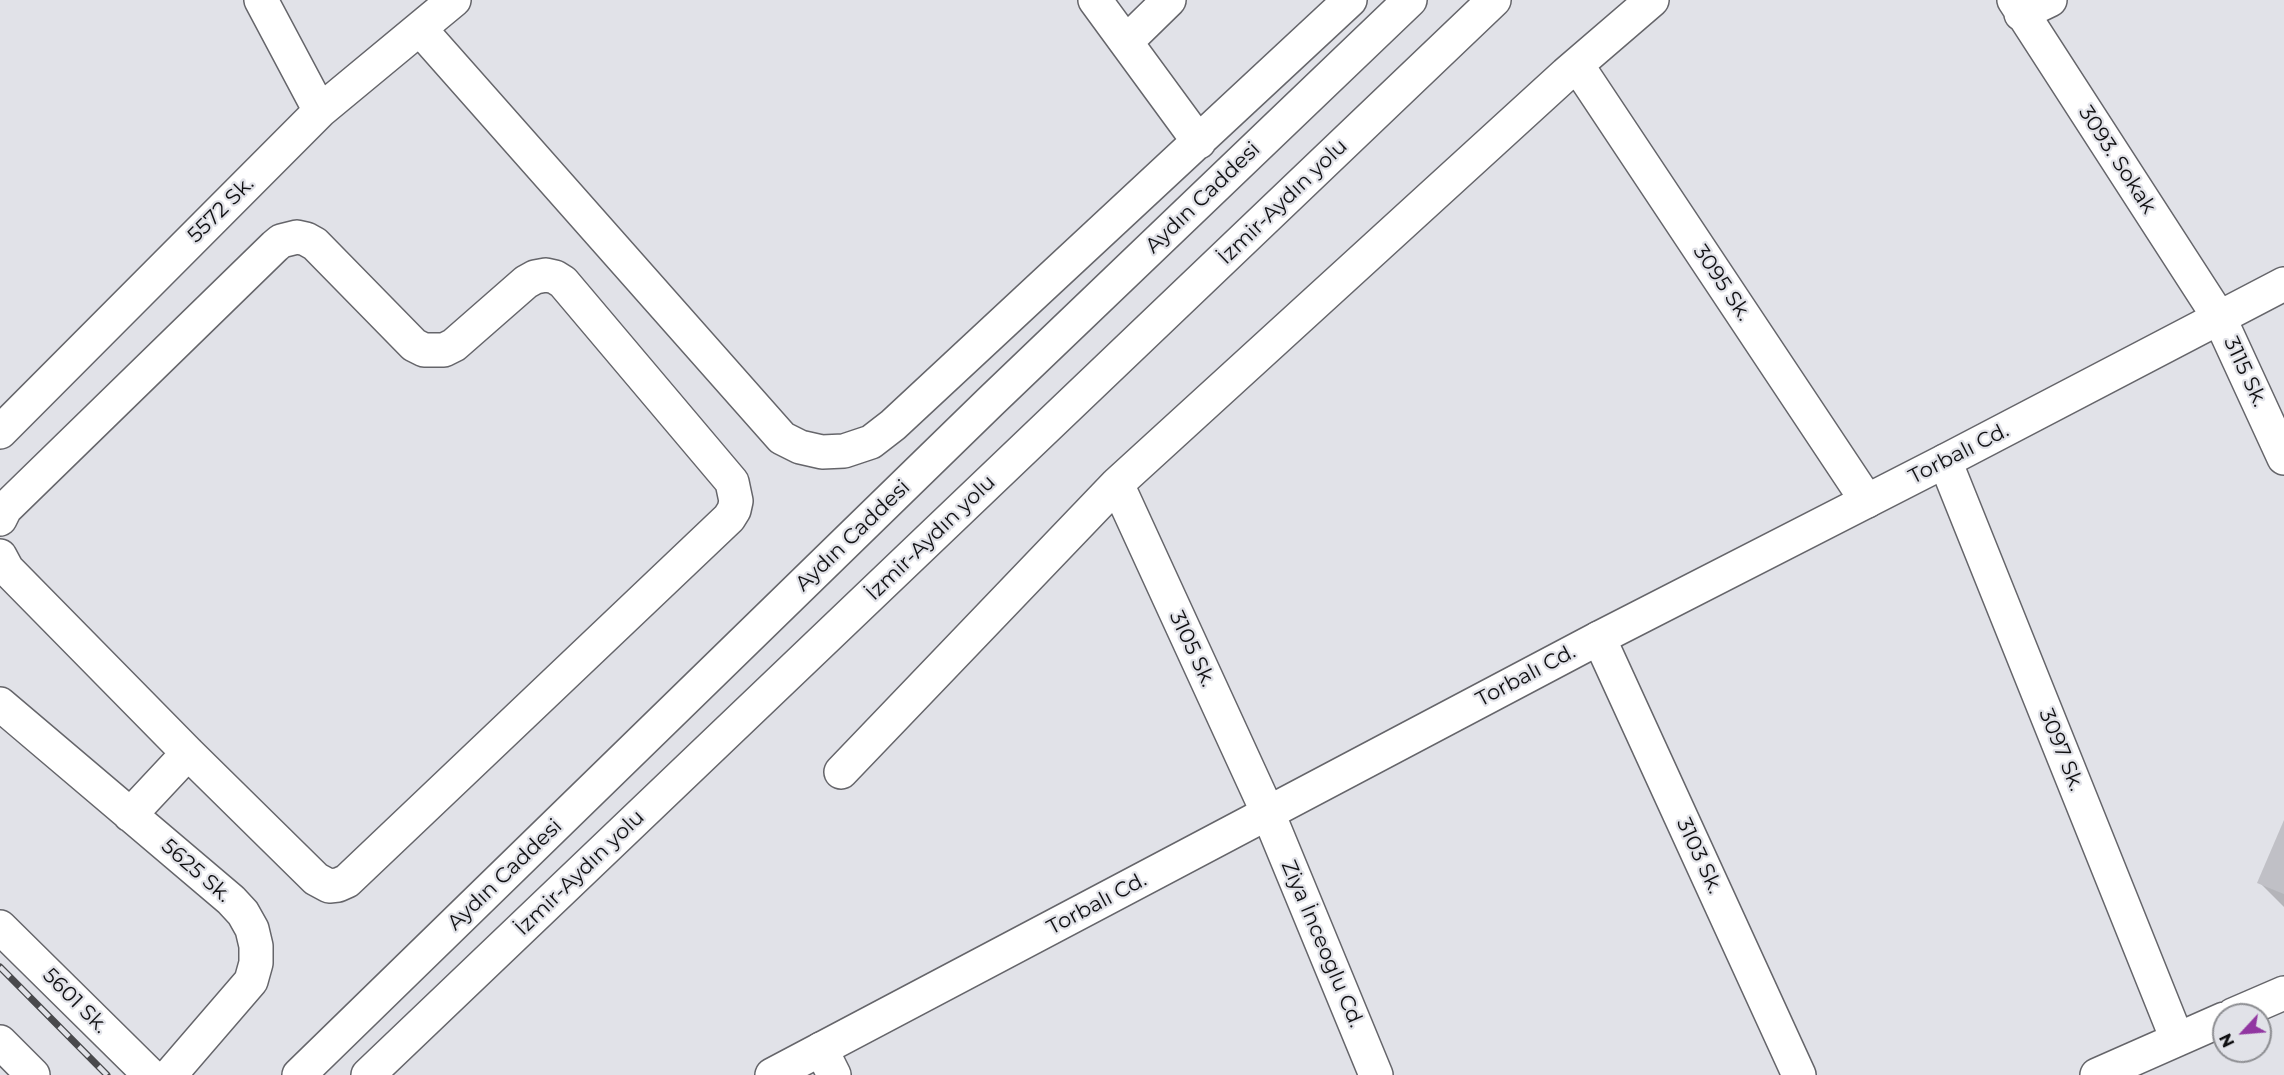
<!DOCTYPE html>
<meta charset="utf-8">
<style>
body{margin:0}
#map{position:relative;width:2284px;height:1075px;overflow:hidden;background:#e1e2e8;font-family:Montserrat,sans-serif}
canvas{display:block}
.north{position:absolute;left:2212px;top:1003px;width:60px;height:60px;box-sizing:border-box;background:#e1e2e8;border:2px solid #8d8e92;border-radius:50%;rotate:244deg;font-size:16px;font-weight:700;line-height:24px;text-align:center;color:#101012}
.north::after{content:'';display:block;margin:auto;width:21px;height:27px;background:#9136a1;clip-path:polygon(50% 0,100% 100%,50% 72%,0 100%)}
</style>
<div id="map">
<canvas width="2284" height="1075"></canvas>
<div class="north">N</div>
</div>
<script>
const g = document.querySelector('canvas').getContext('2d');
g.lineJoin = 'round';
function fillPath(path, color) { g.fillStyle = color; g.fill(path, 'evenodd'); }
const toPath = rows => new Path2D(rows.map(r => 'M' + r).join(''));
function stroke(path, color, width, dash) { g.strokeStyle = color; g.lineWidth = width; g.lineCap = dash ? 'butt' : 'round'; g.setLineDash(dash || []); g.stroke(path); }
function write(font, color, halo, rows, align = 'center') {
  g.font = font + ' Montserrat,sans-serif'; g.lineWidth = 4.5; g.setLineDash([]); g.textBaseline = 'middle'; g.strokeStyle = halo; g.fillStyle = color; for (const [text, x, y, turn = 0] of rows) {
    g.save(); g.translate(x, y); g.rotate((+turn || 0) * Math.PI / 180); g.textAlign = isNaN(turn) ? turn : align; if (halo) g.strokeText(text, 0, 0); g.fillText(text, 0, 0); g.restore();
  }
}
fillPath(toPath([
 [2284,824,2284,907,2259,882]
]), '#0003');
fillPath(toPath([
 [2284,820,2284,894,2257,883]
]), '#c0c0c6');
const minor = toPath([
 [261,0,320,111],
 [1095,0,1199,142],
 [2014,0,2220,319,2284,458],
 [2021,14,2050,0],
 [420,29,782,438,800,447,822,452,844,451,871,442,893,425,1350,0],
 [1126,42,1169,0],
 [1577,65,1867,501],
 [0,432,320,111,454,0],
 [1945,461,2177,1039],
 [1117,484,1268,813,1376,1075],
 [0,519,5,509,275,246,281,241,297,237,306,239,315,244,414,345,424,350,444,350,454,345,526,282,535,277,546,275,555,277,563,282,732,482,736,501,734,510,729,518,347,881,338,885,329,886,316,879,188,753,7,569,0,556],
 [1599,638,1799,1075],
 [0,704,231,900,243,913,252,929,256,946,256,963,251,981,170,1075],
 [841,772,1117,484,1566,74,1652,0],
 [130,815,188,753],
 [0,927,150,1075],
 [2233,1015,2284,993],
 [0,1042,33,1075],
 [821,1049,834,1075],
 [2097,1075,2224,1019]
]);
const major = toPath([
 [772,1075,1599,638,1945,461,2284,284]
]);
const highway = toPath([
 [299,1075,990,402,1410,0],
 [368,1075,1494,0]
]);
stroke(minor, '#65656a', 36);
stroke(major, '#65656a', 36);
stroke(highway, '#65656a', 36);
stroke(minor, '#fff', 33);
stroke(major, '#fff', 33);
stroke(highway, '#fff', 33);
const rail = toPath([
 [0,967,107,1075]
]);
stroke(rail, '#49494c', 7);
stroke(rail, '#e1e2e8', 4.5, [14]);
write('21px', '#101012', '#e1e2e8', [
 ["3093. Sokak",2117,160,57],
 ["Aydın Caddesi",1203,198,-44],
 ["İzmir-Aydın yolu",1283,202,-44],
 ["5572 Sk.",221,210,-45],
 ["3095 Sk.",1722,283,56],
 ["3115 Sk.",2245,372,65],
 ["Torbalı Cd.",1959,454,-27],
 ["Aydın Caddesi",853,536,-44],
 ["İzmir-Aydın yolu",931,538,-44],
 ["3105 Sk.",1192,649,65],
 ["Torbalı Cd.",1526,676,-28],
 ["3097 Sk.",2061,750,68],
 ["3103 Sk.",1699,856,65],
 ["5625 Sk.",196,871,41],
 ["İzmir-Aydın yolu",580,873,-44],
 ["Aydın Caddesi",505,875,-44],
 ["Torbalı Cd.",1097,904,-28],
 ["Ziya İnceoglu Cd.",1322,944,67],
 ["5601 Sk.",75,1001,45]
]);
</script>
